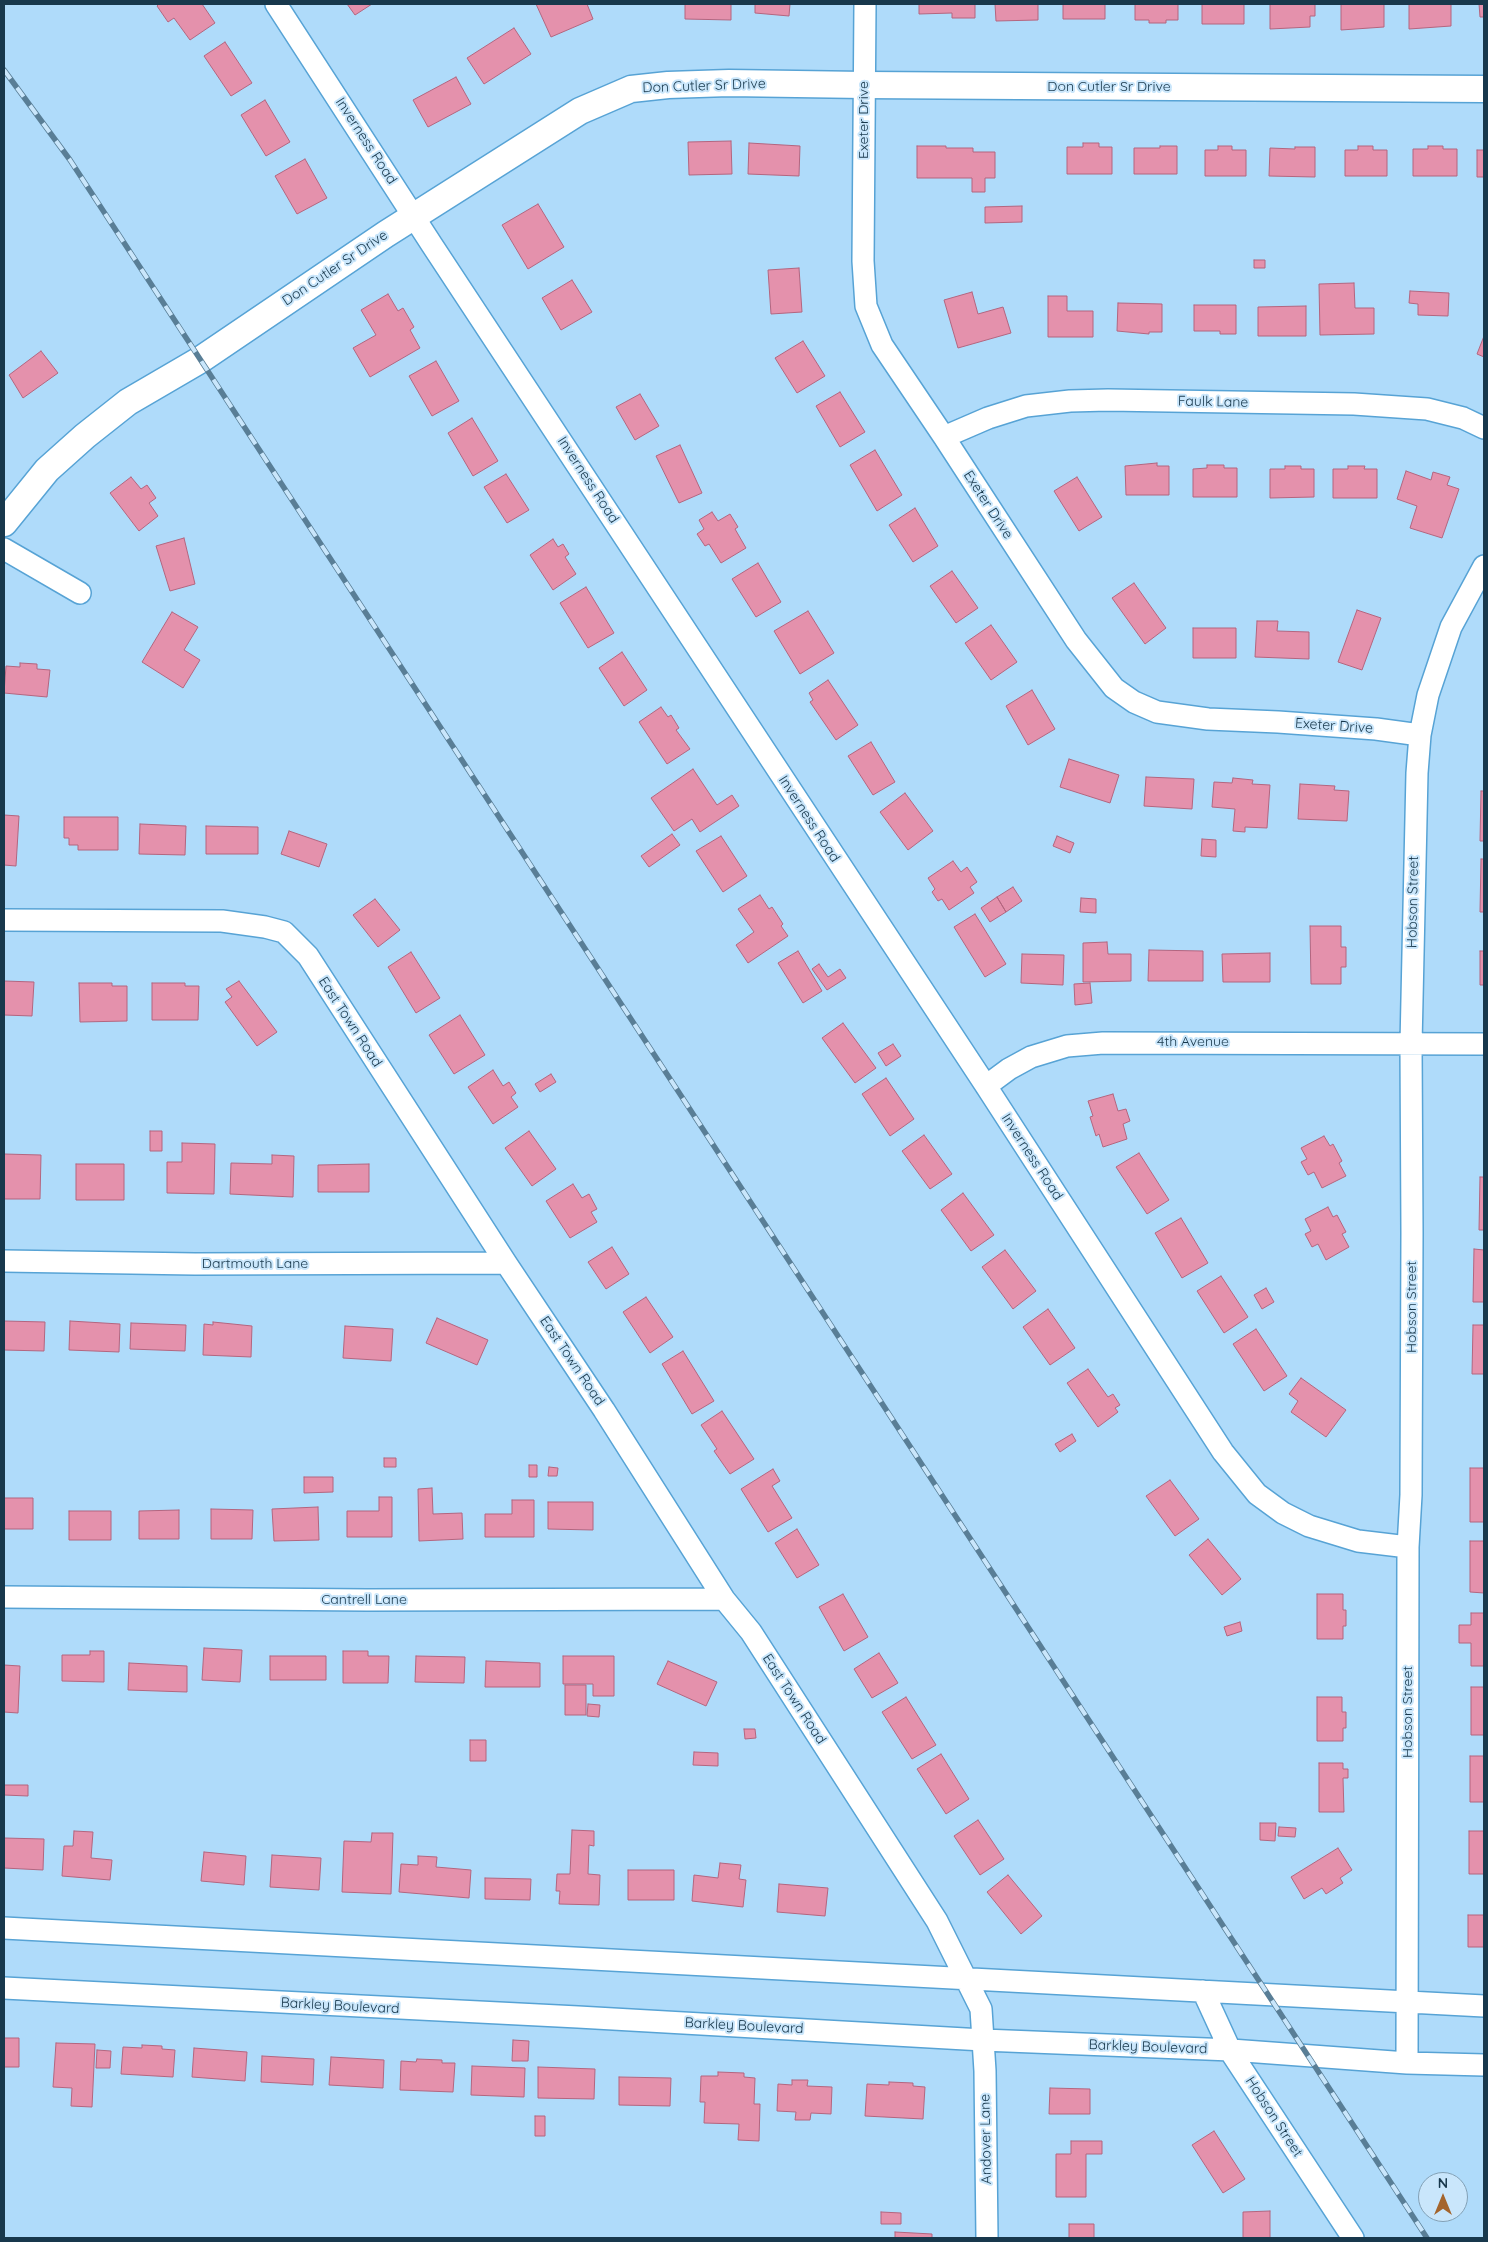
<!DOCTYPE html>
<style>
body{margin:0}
#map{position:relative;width:1488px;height:2242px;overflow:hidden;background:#afdbfa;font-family:Quicksand,sans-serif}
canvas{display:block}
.frame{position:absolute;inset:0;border:5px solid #18384c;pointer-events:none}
.north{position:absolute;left:1418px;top:2172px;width:50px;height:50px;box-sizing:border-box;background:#c9e6fb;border:1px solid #82a0b5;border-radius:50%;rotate:0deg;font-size:14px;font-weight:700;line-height:20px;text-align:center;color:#18384c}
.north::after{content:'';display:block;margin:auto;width:18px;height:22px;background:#a4652d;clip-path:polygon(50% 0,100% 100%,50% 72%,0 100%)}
</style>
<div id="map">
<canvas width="1488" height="2242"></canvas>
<div class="frame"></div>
<div class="north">N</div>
</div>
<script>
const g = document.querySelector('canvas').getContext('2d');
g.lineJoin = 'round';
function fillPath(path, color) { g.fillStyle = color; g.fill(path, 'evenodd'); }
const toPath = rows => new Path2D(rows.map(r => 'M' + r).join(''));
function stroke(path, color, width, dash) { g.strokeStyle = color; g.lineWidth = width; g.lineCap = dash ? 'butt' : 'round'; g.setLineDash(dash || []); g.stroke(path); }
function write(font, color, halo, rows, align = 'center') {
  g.font = font + ' Quicksand,sans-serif'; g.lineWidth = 4; g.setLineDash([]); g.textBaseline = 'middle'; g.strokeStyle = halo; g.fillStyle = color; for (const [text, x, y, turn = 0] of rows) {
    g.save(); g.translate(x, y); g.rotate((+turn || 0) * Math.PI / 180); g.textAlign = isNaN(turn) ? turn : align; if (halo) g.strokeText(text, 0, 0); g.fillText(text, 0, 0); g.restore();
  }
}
const building = toPath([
 [159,4,202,4,215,23,190,40,174,18,168,22,157,6,159,4],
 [347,4,372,4,355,15,347,4],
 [536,4,587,4,593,19,551,37,536,4],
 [685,4,731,4,731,20,685,19,685,4],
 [755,4,790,4,789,16,755,13,755,4],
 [919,4,975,4,975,18,952,18,952,13,919,14,919,4],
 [995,4,1038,4,1038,20,996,21,995,4],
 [1063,4,1105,4,1105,19,1063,19,1063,4],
 [1135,4,1178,4,1178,20,1166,20,1166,23,1149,23,1149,20,1135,20,1135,4],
 [1202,4,1244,4,1244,24,1202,24,1202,4],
 [1270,4,1315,4,1315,16,1310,16,1310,27,1270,29,1270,4],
 [1341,4,1384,4,1384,27,1341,30,1341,4],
 [1409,4,1451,4,1451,26,1409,29,1409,4],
 [1479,4,1484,4,1484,17,1480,17,1479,4],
 [514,28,531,54,484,84,467,58,514,28],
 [225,42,252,83,231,96,204,56,225,42],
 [456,77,471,104,428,127,413,100,456,77],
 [265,100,290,142,266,156,241,115,265,100],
 [731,141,732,174,689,175,688,142,731,141],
 [749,143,800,146,799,176,748,174,749,143],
 [1083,143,1099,143,1099,147,1112,147,1112,174,1067,174,1067,147,1083,147,1083,143],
 [917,146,946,146,946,148,973,148,973,152,995,152,995,178,985,178,985,192,972,192,972,178,917,178,917,146],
 [1160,146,1177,146,1177,174,1134,174,1134,148,1160,148,1160,146],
 [1218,146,1232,146,1232,150,1246,150,1246,176,1205,176,1205,150,1218,150,1218,146],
 [1358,146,1373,146,1373,150,1387,150,1387,176,1345,176,1345,150,1358,150,1358,146],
 [1428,146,1443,146,1443,149,1457,149,1457,176,1413,176,1413,149,1428,149,1428,146],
 [1295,147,1315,147,1315,177,1269,176,1270,148,1295,149,1295,147],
 [1477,150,1484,150,1484,177,1477,177,1477,150],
 [305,159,327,198,297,214,275,176,305,159],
 [538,204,564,247,528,269,502,225,538,204],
 [1022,206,1022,222,985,223,985,207,1022,206],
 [1254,260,1265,260,1265,268,1254,268,1254,260],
 [799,268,802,312,771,314,768,270,799,268],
 [572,280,592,312,561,330,542,298,572,280],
 [1354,283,1355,308,1374,308,1374,334,1320,335,1319,284,1354,283],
 [1410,291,1449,293,1448,316,1418,315,1418,304,1409,303,1410,291],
 [972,292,978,314,1003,307,1011,333,958,348,944,300,972,292],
 [388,294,398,311,403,308,414,327,410,330,420,348,370,377,353,348,376,335,361,310,388,294],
 [1048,296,1067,296,1067,311,1093,311,1093,337,1048,337,1048,296],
 [1118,303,1162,304,1162,332,1149,332,1149,334,1117,331,1118,303],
 [1194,305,1236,305,1236,334,1220,334,1220,331,1194,331,1194,305],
 [1306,306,1306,336,1258,336,1258,307,1306,306],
 [1484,336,1484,357,1477,354,1484,336],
 [803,341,825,376,797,393,775,358,803,341],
 [41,351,58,373,23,398,9,375,41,351],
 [436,361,459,401,432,416,409,376,436,361],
 [840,392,865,432,840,447,816,406,840,392],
 [640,394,659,426,635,440,616,407,640,394],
 [472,418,498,461,473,476,448,433,472,418],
 [680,445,702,493,679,503,656,456,680,445],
 [875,450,902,495,877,511,850,465,875,450],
 [1157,463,1157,466,1169,466,1169,495,1126,495,1125,466,1157,463],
 [1207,465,1224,465,1224,468,1237,468,1237,497,1193,497,1193,469,1207,468,1207,465],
 [1285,466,1301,466,1301,469,1314,469,1314,497,1270,498,1270,469,1285,469,1285,466],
 [1348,466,1365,466,1364,469,1377,469,1377,498,1333,498,1333,469,1348,469,1348,466],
 [1406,471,1431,480,1433,472,1450,477,1447,485,1459,489,1442,538,1410,528,1417,506,1397,499,1406,471],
 [506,474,529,510,507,523,484,487,506,474],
 [131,477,141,489,147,485,156,498,149,503,158,516,139,531,110,493,131,477],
 [1077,477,1102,517,1079,531,1054,491,1077,477],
 [915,508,938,546,913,562,889,525,915,508],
 [712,512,718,521,730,514,738,527,735,529,746,548,721,563,709,544,705,546,697,534,704,529,699,520,712,512],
 [184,538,195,584,170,591,156,546,184,538],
 [553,539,558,547,563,544,569,554,565,557,576,574,553,590,530,555,553,539],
 [758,563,781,602,756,617,732,579,758,563],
 [952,571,978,608,956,623,930,586,952,571],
 [1134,583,1166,628,1145,644,1112,598,1134,583],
 [586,587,614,633,588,648,560,603,586,587],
 [1357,610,1381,618,1362,670,1338,662,1357,610],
 [808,611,834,653,800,674,774,631,808,611],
 [172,612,198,627,184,650,200,660,183,688,142,662,172,612],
 [1257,621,1278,621,1277,631,1309,632,1309,659,1255,657,1257,621],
 [991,625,1017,662,991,680,965,643,991,625],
 [1193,628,1236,628,1236,658,1193,658,1193,628],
 [622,652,647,690,624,706,599,668,622,652],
 [20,663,37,664,37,669,50,670,47,697,4,693,6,666,20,667,20,663],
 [828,680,858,725,836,740,810,702,813,700,809,693,828,680],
 [1032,690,1055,729,1028,745,1006,706,1032,690],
 [661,707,668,717,671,715,679,728,676,730,690,749,667,764,639,722,661,707],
 [871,742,895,782,873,795,848,756,871,742],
 [1069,759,1119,775,1110,803,1060,787,1069,759],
 [693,769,717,805,732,795,739,806,700,832,692,819,674,831,651,798,693,769],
 [1146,777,1194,779,1192,809,1144,806,1146,777],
 [1233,778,1253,780,1252,784,1270,785,1267,828,1245,827,1245,832,1233,831,1235,809,1212,807,1214,782,1232,783,1233,778],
 [1300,784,1335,786,1334,790,1349,791,1347,821,1298,819,1300,784],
 [1481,791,1484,791,1484,841,1480,841,1481,791],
 [905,793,933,831,908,850,880,812,905,793],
 [4,815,19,816,16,866,4,865,4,815],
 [64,817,118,817,118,850,78,850,78,845,69,845,69,838,64,838,64,817],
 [140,824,186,826,185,855,139,854,140,824],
 [206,826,258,827,258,854,206,854,206,826],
 [289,831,327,844,319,867,281,854,289,831],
 [672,834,680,845,649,867,641,856,672,834],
 [721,836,747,876,723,892,696,851,721,836],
 [1057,836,1074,843,1070,853,1053,846,1057,836],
 [1202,839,1216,840,1216,857,1201,856,1202,839],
 [1481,859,1484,859,1484,912,1480,912,1481,859],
 [953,861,961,872,967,867,977,882,970,887,974,893,949,910,942,899,938,901,932,892,935,889,928,878,953,861],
 [1013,887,1022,901,1006,912,997,897,1013,887],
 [760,895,769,909,772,907,783,924,781,926,788,936,748,963,736,945,754,932,738,909,760,895],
 [997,897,1006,912,990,922,981,908,997,897],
 [1081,898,1096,899,1096,913,1080,912,1081,898],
 [375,899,400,930,378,947,353,915,375,899],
 [975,914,1006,964,985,977,954,927,975,914],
 [1310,926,1341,926,1341,947,1346,947,1346,967,1341,967,1341,984,1311,984,1310,926],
 [1107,942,1108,954,1131,954,1131,981,1083,982,1083,943,1107,942],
 [1149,950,1203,951,1203,981,1148,981,1149,950],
 [798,951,822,991,803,1003,778,963,798,951],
 [1480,951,1484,951,1484,985,1480,985,1480,951],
 [411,952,440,998,416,1013,388,967,411,952],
 [1270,953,1270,982,1223,982,1222,954,1270,953],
 [1022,954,1064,955,1063,985,1021,983,1022,954],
 [819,964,828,977,840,969,846,978,827,990,812,969,819,964],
 [4,981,34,982,32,1016,4,1015,4,981],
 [239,981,277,1032,257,1046,225,1002,232,997,226,989,239,981],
 [79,983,112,983,112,986,127,986,127,1021,80,1022,79,983],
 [152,983,185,983,185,986,199,986,198,1020,152,1020,152,983],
 [1090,983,1092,1003,1075,1005,1074,984,1090,983],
 [460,1015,485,1055,454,1074,429,1035,460,1015],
 [843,1023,876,1068,855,1083,822,1038,843,1023],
 [893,1044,901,1056,886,1066,878,1053,893,1044],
 [493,1070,503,1086,509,1082,516,1093,511,1097,518,1107,493,1124,468,1087,493,1070],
 [551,1074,556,1082,540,1092,535,1084,551,1074],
 [886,1078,914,1119,890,1136,862,1094,886,1078],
 [1113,1094,1118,1111,1126,1109,1130,1121,1123,1124,1127,1139,1103,1147,1099,1134,1096,1136,1090,1117,1093,1116,1088,1101,1113,1094],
 [150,1131,162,1131,162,1151,150,1151,150,1131],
 [529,1131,556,1169,532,1186,505,1148,529,1131],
 [924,1135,952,1174,930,1189,902,1151,924,1135],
 [1324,1136,1330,1146,1333,1144,1342,1161,1339,1163,1346,1176,1322,1188,1314,1172,1308,1175,1301,1162,1307,1159,1301,1148,1324,1136],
 [182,1143,215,1144,214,1194,167,1193,167,1162,182,1162,182,1143],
 [1139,1153,1169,1200,1147,1214,1116,1167,1139,1153],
 [4,1154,41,1155,40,1199,4,1199,4,1154],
 [272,1155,294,1156,293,1197,230,1194,231,1163,272,1164,272,1155],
 [76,1164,124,1164,124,1200,76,1200,76,1164],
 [369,1164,369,1192,318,1192,318,1165,369,1164],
 [1480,1177,1484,1177,1484,1230,1479,1230,1480,1177],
 [573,1184,582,1198,589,1194,597,1209,591,1212,597,1222,570,1238,546,1201,573,1184],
 [963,1193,994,1235,971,1251,941,1210,963,1193],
 [1328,1207,1333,1217,1337,1215,1346,1232,1342,1234,1349,1247,1326,1260,1318,1244,1312,1247,1305,1234,1311,1231,1305,1219,1328,1207],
 [1181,1218,1208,1263,1182,1278,1155,1233,1181,1218],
 [612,1247,629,1274,606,1289,588,1262,612,1247],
 [1474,1249,1484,1250,1484,1302,1473,1302,1474,1249],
 [1005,1250,1036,1291,1013,1309,982,1267,1005,1250],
 [1221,1276,1248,1317,1224,1333,1197,1291,1221,1276],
 [1266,1288,1274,1302,1262,1309,1254,1295,1266,1288],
 [646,1297,673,1337,650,1353,623,1312,646,1297],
 [1048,1309,1075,1348,1050,1365,1023,1327,1048,1309],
 [437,1318,488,1340,477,1365,426,1343,437,1318],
 [4,1321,45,1322,44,1351,4,1350,4,1321],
 [70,1321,120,1324,119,1352,69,1350,70,1321],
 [213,1322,252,1326,251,1357,203,1355,204,1324,213,1325,213,1322],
 [131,1323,186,1325,185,1351,130,1349,131,1323],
 [1473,1325,1484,1325,1484,1374,1472,1374,1473,1325],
 [345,1326,393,1329,391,1361,343,1358,345,1326],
 [1256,1329,1287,1376,1264,1391,1233,1344,1256,1329],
 [683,1351,714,1401,692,1414,662,1364,683,1351],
 [1088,1369,1108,1397,1113,1394,1120,1405,1115,1408,1118,1412,1098,1427,1067,1383,1088,1369],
 [1301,1378,1346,1410,1326,1437,1291,1412,1298,1401,1289,1394,1301,1378],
 [722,1411,754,1459,730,1474,714,1451,717,1449,701,1425,722,1411],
 [1072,1434,1076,1441,1060,1452,1055,1444,1072,1434],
 [384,1458,396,1458,396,1467,384,1467,384,1458],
 [529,1465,537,1465,537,1477,529,1477,529,1465],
 [549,1467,558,1468,557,1476,548,1476,549,1467],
 [1470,1468,1484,1468,1484,1522,1470,1522,1470,1468],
 [773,1469,780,1481,772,1486,792,1518,768,1532,741,1489,773,1469],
 [304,1477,333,1477,333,1492,304,1493,304,1477],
 [1170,1480,1199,1519,1175,1536,1146,1496,1170,1480],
 [432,1488,433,1514,462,1513,463,1539,419,1541,418,1489,432,1488],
 [379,1497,392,1497,392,1537,347,1537,347,1511,379,1511,379,1497],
 [4,1498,33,1498,33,1529,4,1529,4,1498],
 [512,1500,534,1500,534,1537,485,1537,485,1514,512,1514,512,1500],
 [548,1502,593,1502,593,1530,548,1529,548,1502],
 [318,1507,319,1540,274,1541,272,1509,318,1507],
 [211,1509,253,1510,252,1539,211,1539,211,1509],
 [179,1510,179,1539,139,1539,139,1511,179,1510],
 [69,1511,111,1511,111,1540,69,1540,69,1511],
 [797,1529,819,1565,797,1578,775,1543,797,1529],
 [1208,1539,1241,1579,1222,1595,1189,1555,1208,1539],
 [1470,1541,1484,1541,1484,1593,1470,1592,1470,1541],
 [843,1594,868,1637,844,1651,819,1607,843,1594],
 [1317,1594,1343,1594,1343,1610,1346,1610,1346,1626,1343,1626,1343,1639,1317,1639,1317,1594],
 [1471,1613,1484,1613,1484,1666,1471,1666,1471,1643,1459,1643,1459,1625,1471,1625,1471,1613],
 [1240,1622,1242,1631,1227,1636,1224,1627,1240,1622],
 [204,1648,242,1650,240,1682,202,1680,204,1648],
 [90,1651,104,1651,104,1682,62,1681,62,1655,90,1655,90,1651],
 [343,1651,368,1651,368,1656,389,1656,388,1683,343,1683,343,1651],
 [879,1653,898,1683,872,1698,854,1669,879,1653],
 [270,1656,326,1656,326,1680,270,1680,270,1656],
 [416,1656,465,1657,464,1683,415,1682,416,1656],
 [563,1656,614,1656,614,1696,593,1696,593,1684,563,1684,563,1656],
 [486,1661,540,1663,540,1687,485,1687,486,1661],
 [668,1661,717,1682,706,1706,657,1684,668,1661],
 [129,1663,187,1666,187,1692,128,1690,129,1663],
 [4,1665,20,1666,18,1713,4,1712,4,1665],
 [565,1685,586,1685,586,1715,565,1715,565,1685],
 [1471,1687,1484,1687,1484,1735,1471,1735,1471,1687],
 [906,1697,936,1745,912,1759,882,1712,906,1697],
 [1317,1697,1342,1697,1342,1712,1346,1712,1346,1728,1343,1728,1343,1741,1317,1741,1317,1697],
 [588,1704,600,1705,599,1717,587,1716,588,1704],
 [744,1729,755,1729,756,1738,745,1739,744,1729],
 [470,1740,486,1740,486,1761,470,1761,470,1740],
 [694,1752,718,1753,718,1766,693,1765,694,1752],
 [941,1754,969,1799,946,1814,917,1769,941,1754],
 [1470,1756,1484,1756,1484,1802,1470,1802,1470,1756],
 [1319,1763,1343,1763,1343,1769,1348,1769,1348,1778,1343,1778,1344,1812,1319,1812,1319,1763],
 [4,1785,28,1785,28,1796,4,1795,4,1785],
 [978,1820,1004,1859,980,1875,954,1836,978,1820],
 [1260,1823,1276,1823,1275,1841,1260,1840,1260,1823],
 [1279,1827,1296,1828,1295,1837,1278,1836,1279,1827],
 [572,1830,594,1831,594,1846,589,1845,588,1874,600,1875,599,1905,559,1904,560,1891,556,1891,557,1874,570,1874,572,1830],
 [74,1831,93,1832,91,1858,112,1860,110,1880,62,1876,64,1846,73,1846,74,1831],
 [1469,1831,1484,1831,1484,1874,1469,1874,1469,1831],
 [372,1833,393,1833,391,1894,342,1892,344,1841,371,1842,372,1833],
 [4,1838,44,1839,43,1870,4,1868,4,1838],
 [1338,1848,1352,1870,1340,1878,1343,1883,1326,1894,1322,1888,1304,1899,1291,1877,1338,1848],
 [204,1852,246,1856,244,1885,201,1881,204,1852],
 [272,1855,321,1858,319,1890,270,1887,272,1855],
 [418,1856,437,1857,436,1867,471,1870,469,1898,399,1892,401,1864,418,1865,418,1856],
 [720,1863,741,1865,739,1879,746,1880,743,1907,692,1901,694,1875,718,1878,720,1863],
 [628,1870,674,1870,674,1900,628,1900,628,1870],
 [1008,1875,1042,1916,1021,1934,987,1892,1008,1875],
 [485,1878,531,1879,530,1900,485,1899,485,1878],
 [779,1884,828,1888,825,1916,777,1912,779,1884],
 [1468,1915,1484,1915,1484,1947,1468,1947,1468,1915],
 [4,2038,19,2038,19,2067,4,2067,4,2038],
 [513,2040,529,2041,528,2061,512,2061,513,2040],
 [56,2043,95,2044,92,2107,71,2106,72,2088,53,2087,56,2043],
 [142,2045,162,2046,162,2049,175,2050,173,2077,121,2074,123,2047,142,2048,142,2045],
 [194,2048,247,2052,245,2081,192,2077,194,2048],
 [97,2050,111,2051,110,2068,96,2068,97,2050],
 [262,2056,314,2059,313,2085,261,2082,262,2056],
 [331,2057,384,2060,383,2088,329,2085,331,2057],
 [417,2059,442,2060,442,2063,455,2063,453,2092,400,2090,401,2061,416,2062,417,2059],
 [472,2066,525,2068,524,2097,471,2095,472,2066],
 [538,2067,595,2069,594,2099,538,2098,538,2067],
 [718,2072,744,2073,744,2077,755,2078,754,2104,760,2104,759,2141,738,2140,739,2124,704,2123,705,2102,700,2102,701,2076,718,2076,718,2072],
 [619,2077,671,2078,670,2106,619,2105,619,2077],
 [792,2080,808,2080,807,2086,832,2087,831,2114,811,2113,810,2120,795,2120,796,2112,777,2111,778,2084,792,2085,792,2080],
 [889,2082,913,2083,913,2086,925,2087,923,2119,865,2116,867,2084,889,2085,889,2082],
 [1050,2088,1090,2089,1090,2114,1049,2114,1050,2088],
 [535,2116,545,2116,545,2136,535,2136,535,2116],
 [1214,2131,1245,2179,1223,2193,1192,2145,1214,2131],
 [1071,2141,1102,2141,1102,2154,1086,2154,1086,2197,1056,2197,1056,2154,1071,2154,1071,2141],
 [1270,2211,1270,2238,1243,2238,1243,2212,1270,2211],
 [881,2212,901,2213,901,2224,881,2224,881,2212],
 [1069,2224,1094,2224,1094,2238,1069,2238,1069,2224],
 [895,2232,932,2234,932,2238,895,2238,895,2232]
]);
fillPath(building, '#e491ac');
stroke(building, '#b3657f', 1);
const minor = toPath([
 [276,4,432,245,986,1086,1223,1452,1257,1494,1283,1513,1309,1526,1358,1541,1408,1547],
 [865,4,863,261,866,306,882,345,944,437,1076,640,1114,688,1134,702,1157,712,1208,719,1278,722,1376,729,1420,735],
 [944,437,988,418,1026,406,1070,401,1108,400,1354,404,1427,409,1463,418,1484,428],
 [4,549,80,593],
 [4,920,222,921,265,927,284,932,308,956,506,1263,604,1410,724,1599,751,1632,937,1921,981,2009,985,2071,987,2238],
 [986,1086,1009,1069,1031,1057,1067,1046,1103,1043,1484,1044],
 [4,1261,195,1264,506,1263],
 [4,1597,367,1600,724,1599],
 [4,1928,1484,2006],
 [4,1988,578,2017,983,2040,1231,2050,1407,2063,1484,2065],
 [1203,1991,1232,2054,1353,2238],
 [1407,2063,1408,1547,1411,1495,1412,1233,1411,1044,1417,773,1420,735,1428,695,1451,627,1484,566]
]);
const tertiary = toPath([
 [4,523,47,470,85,436,128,402,200,360,386,234,580,111,631,89,668,85,729,83,864,85,1484,89]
]);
stroke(minor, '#57a3d5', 24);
stroke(tertiary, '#57a3d5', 29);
stroke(minor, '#fff', 21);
stroke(tertiary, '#fff', 26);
const rail = toPath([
 [4,70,70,160,1427,2238]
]);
stroke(rail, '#597e96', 5.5);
stroke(rail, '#c9e6fb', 4, [11]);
write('14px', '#18384c', '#c9e6fb', [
 ["Don Cutler Sr Drive",704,86,-2],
 ["Don Cutler Sr Drive",1109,87],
 ["Exeter Drive",864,120,-90],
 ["Inverness Road",366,141,57],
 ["Don Cutler Sr Drive",335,268,-34],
 ["Faulk Lane",1213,402,1],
 ["Inverness Road",588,480,57],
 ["Exeter Drive",988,505,57],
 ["Exeter Drive",1334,726,4],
 ["Inverness Road",809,819,57],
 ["Hobson Street",1413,902,-89],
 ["East Town Road",350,1022,57],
 ["4th Avenue",1193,1042],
 ["Inverness Road",1032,1157,57],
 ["Dartmouth Lane",255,1264],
 ["Hobson Street",1412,1307,-90],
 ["East Town Road",572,1361,56],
 ["Cantrell Lane",364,1600],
 ["East Town Road",794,1699,57],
 ["Hobson Street",1408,1712,-90],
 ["Barkley Boulevard",340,2006,3],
 ["Barkley Boulevard",744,2026,3],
 ["Barkley Boulevard",1148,2047,2],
 ["Hobson Street",1274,2117,57],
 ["Andover Lane",986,2139,-91]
]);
</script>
